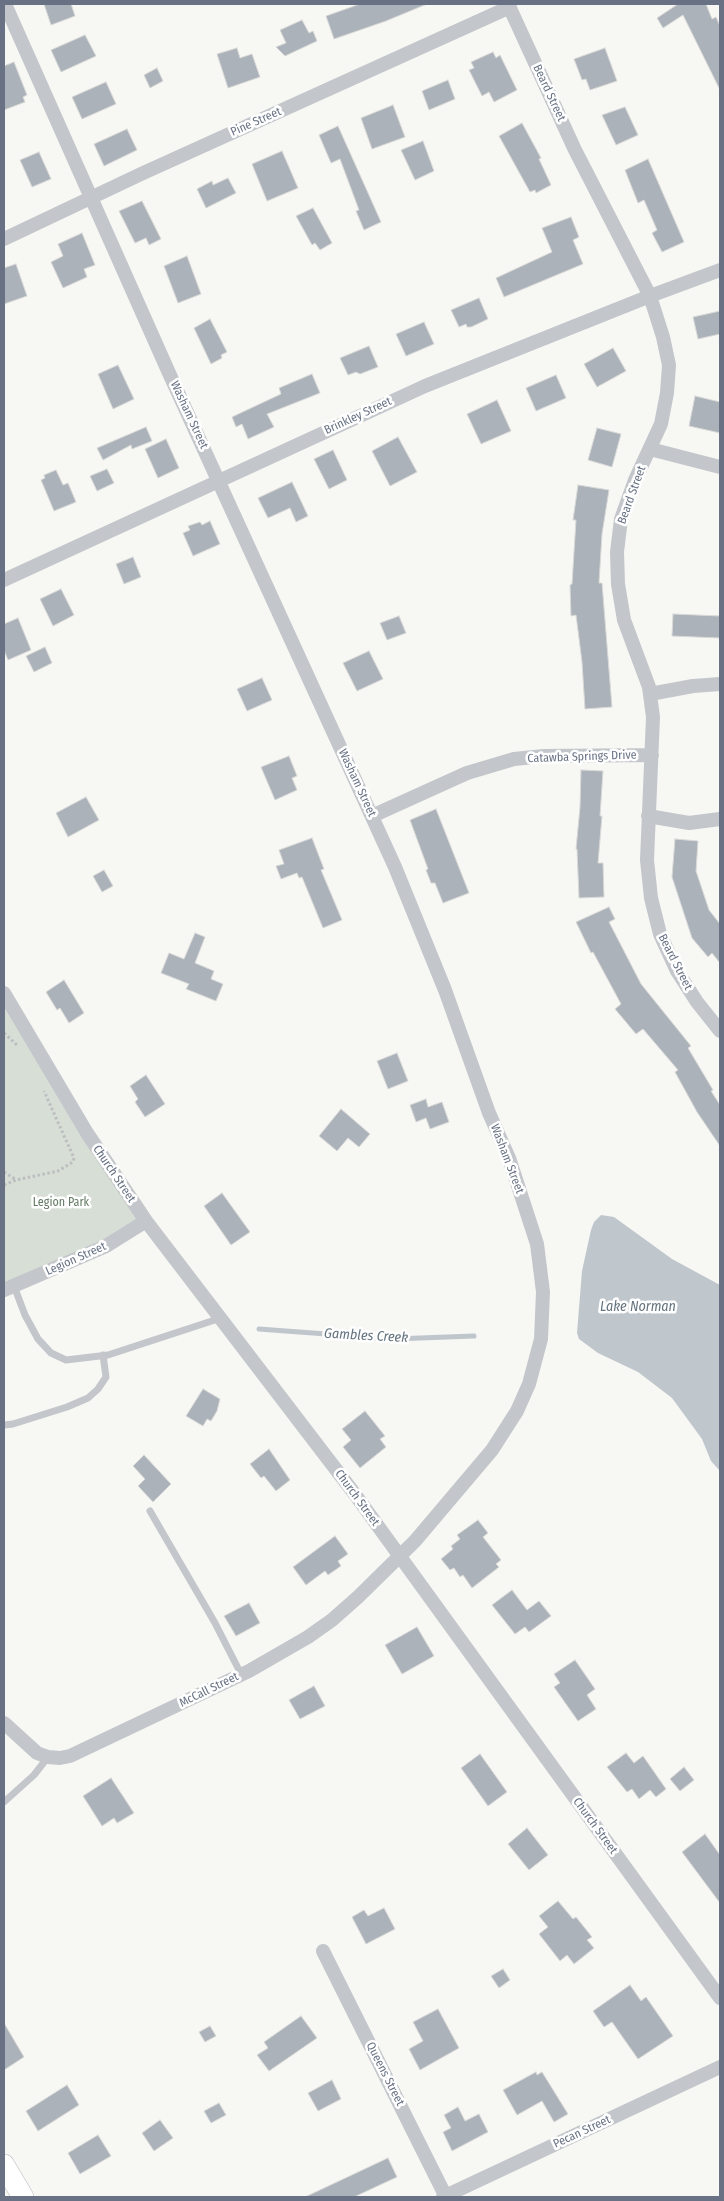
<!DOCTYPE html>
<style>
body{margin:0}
#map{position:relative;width:724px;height:2201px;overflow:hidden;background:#f7f7f4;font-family:"Fira Sans Condensed",sans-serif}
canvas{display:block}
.frame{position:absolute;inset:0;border:5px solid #687284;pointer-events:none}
</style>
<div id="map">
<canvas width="724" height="2201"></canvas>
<div class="frame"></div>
</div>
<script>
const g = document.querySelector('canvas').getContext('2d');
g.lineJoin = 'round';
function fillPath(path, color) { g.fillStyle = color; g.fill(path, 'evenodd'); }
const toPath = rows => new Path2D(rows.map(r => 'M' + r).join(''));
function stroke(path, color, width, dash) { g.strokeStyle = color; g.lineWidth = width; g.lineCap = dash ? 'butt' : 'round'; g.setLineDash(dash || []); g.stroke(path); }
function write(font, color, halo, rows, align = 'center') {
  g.font = font + ' "Fira Sans Condensed",sans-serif'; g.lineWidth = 5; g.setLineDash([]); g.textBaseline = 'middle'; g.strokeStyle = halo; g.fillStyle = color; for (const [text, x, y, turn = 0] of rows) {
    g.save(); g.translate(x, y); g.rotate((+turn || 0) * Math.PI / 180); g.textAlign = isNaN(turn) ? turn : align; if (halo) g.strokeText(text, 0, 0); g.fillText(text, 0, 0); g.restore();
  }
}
fillPath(toPath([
 [4,996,145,1221,4,1290]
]), '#d7ded6');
fillPath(toPath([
 [601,1215,614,1217,672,1259,720,1285,720,1471,711,1461,702,1439,672,1398,638,1372,598,1353,579,1339,577,1333,582,1271,591,1230,594,1222]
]), '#bfc6cc');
stroke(toPath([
 [259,1329,393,1339,474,1336]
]), '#bfc6cc', 5);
const building = toPath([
 [44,4,71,4,75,16,51,25,44,4],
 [360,4,427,4,386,21,334,39,326,16,360,4],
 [678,4,706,4,712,19,716,17,720,26,720,90,683,15,663,28,657,18,678,4],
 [302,20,309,33,313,31,317,41,285,56,276,47,286,43,280,30,302,20],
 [85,35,96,56,61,72,51,50,85,35],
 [237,48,240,58,252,54,260,77,228,88,217,54,237,48],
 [605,48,617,81,590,90,586,79,582,80,574,59,605,48],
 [493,52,496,58,500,55,517,90,494,102,489,92,482,96,469,70,474,68,471,62,493,52],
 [14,62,27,95,23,97,25,102,4,110,4,66,14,62],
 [157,68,163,81,150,88,144,75,157,68],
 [448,80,455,99,429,110,422,91,448,80],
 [106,82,116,104,82,119,72,97,106,82],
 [393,105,405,137,372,149,361,118,393,105],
 [625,107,638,135,616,145,602,115,625,107],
 [522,123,541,158,539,159,551,185,536,193,535,190,530,192,499,136,522,123],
 [338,126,381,222,364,230,356,211,359,210,340,159,331,163,319,135,338,126],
 [127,129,137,150,104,166,94,144,127,129],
 [423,141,434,171,415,180,401,150,423,141],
 [282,151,298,188,267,201,252,164,282,151],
 [39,152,51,179,32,187,20,160,39,152],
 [648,159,684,242,662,252,652,233,657,230,644,200,638,203,625,170,648,159],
 [228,178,236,193,206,208,197,189,212,181,213,185,228,178],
 [142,201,161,239,149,245,146,238,135,243,119,211,142,201],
 [313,208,332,243,320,250,315,243,312,245,296,216,313,208],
 [571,217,579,237,573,240,583,264,504,297,496,278,552,252,542,228,571,217],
 [82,233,95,265,84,269,87,277,63,288,51,262,63,256,58,244,82,233],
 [187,256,201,294,178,303,164,266,187,256],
 [16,264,27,296,4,304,4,268,16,264],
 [479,298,488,319,471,327,467,327,466,324,459,327,451,310,479,298],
 [720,311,720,334,698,339,693,317,720,311],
 [210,319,227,352,221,355,222,358,211,364,194,328,210,319],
 [424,322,434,344,406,356,396,334,424,322],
 [369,346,378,367,360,374,356,372,348,375,340,358,369,346],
 [613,348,626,371,597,387,584,364,613,348],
 [118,365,134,399,113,409,98,374,118,365],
 [312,374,320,393,267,414,274,427,248,439,242,424,236,427,232,417,281,394,279,388,312,374],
 [556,375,566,398,536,411,526,388,556,375],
 [695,396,720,402,720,433,689,426,695,396],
 [497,400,511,431,481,444,467,414,497,400],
 [146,427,152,441,132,449,131,445,103,460,97,448,146,427],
 [597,428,621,434,612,467,588,460,597,428],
 [398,437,417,472,390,486,372,451,398,437],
 [166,439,179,468,158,478,145,449,166,439],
 [333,450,347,480,329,489,314,459,333,450],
 [107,469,114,483,97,491,90,476,107,469],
 [56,470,63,485,68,483,76,502,54,511,41,480,45,478,44,475,56,470],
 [292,482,308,516,296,522,290,508,268,518,258,498,292,482],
 [578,485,609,490,602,534,599,583,602,583,612,707,585,709,582,662,576,615,571,616,570,585,572,584,576,520,573,520,578,485],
 [210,521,220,544,193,556,183,533,190,530,188,526,200,522,202,525,210,521],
 [133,557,141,577,124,584,116,564,133,557],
 [61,589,74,615,53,626,40,599,61,589],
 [673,614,720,616,720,638,672,636,673,614],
 [399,616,406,633,387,640,380,623,399,616],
 [18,618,31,650,8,660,4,650,4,624,18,618],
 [45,647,52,663,34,672,26,656,45,647],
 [369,651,383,679,357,691,343,663,369,651],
 [262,678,272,700,247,711,237,689,262,678],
 [289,756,297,776,292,778,297,790,275,800,261,767,289,756],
 [581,770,603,771,600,816,602,816,598,863,603,863,604,897,579,898,577,849,576,849,580,807,581,770],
 [86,797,99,820,68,837,56,813,86,797],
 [436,809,469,893,443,903,435,883,431,883,426,870,428,869,410,820,436,809],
 [312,838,324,869,321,870,342,920,323,928,302,877,299,878,297,873,281,879,276,866,284,864,279,850,312,838],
 [675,839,698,841,696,871,709,910,720,924,720,963,712,953,708,957,692,938,672,877,675,839],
 [104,870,113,886,102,892,93,876,104,870],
 [609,907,615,919,609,922,641,984,691,1046,688,1048,713,1090,711,1091,720,1105,720,1146,697,1112,675,1072,678,1070,643,1029,636,1034,615,1009,621,1004,593,952,591,953,576,922,609,907],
 [195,933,205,937,195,963,214,971,211,979,223,984,216,1001,186,989,189,984,161,973,169,953,184,959,195,933],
 [64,980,84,1013,69,1023,60,1008,57,1010,46,992,64,980],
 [397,1053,408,1081,388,1089,377,1061,397,1053],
 [146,1075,165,1104,145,1117,135,1102,138,1099,130,1086,146,1075],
 [426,1099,428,1107,442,1102,449,1122,430,1129,426,1118,416,1122,410,1105,426,1099],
 [341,1109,370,1134,359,1147,348,1138,337,1151,319,1136,341,1109],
 [222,1193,250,1232,231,1245,204,1206,222,1193],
 [203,1389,220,1399,217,1411,211,1421,207,1419,203,1426,186,1416,203,1389],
 [365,1411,385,1436,380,1439,386,1447,360,1468,343,1447,351,1440,342,1429,365,1411],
 [269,1449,290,1480,276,1491,264,1476,261,1478,250,1464,269,1449],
 [144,1455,171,1484,153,1502,138,1486,145,1479,133,1466,144,1455],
 [478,1520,488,1533,483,1537,501,1560,496,1564,499,1567,472,1588,463,1575,460,1577,454,1568,450,1570,441,1559,453,1549,451,1546,460,1539,457,1535,478,1520],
 [335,1536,348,1554,338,1561,341,1566,328,1575,325,1571,306,1585,293,1567,335,1536],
 [512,1590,527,1610,539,1601,551,1616,529,1632,525,1627,515,1634,492,1605,512,1590],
 [249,1603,260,1623,236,1636,224,1616,249,1603],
 [417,1627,434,1656,402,1674,385,1645,417,1627],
 [575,1660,595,1689,587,1695,596,1709,578,1721,554,1687,560,1683,554,1674,575,1660],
 [314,1686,325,1706,300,1719,289,1700,314,1686],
 [626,1753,634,1763,643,1756,666,1789,656,1797,650,1790,639,1799,632,1789,627,1792,607,1767,626,1753],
 [480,1754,507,1792,488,1806,461,1768,480,1754],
 [684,1767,694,1780,680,1791,670,1779,684,1767],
 [111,1778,134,1813,117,1823,114,1818,102,1826,83,1796,111,1778],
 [527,1828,548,1855,529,1870,508,1844,527,1828],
 [705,1834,720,1855,720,1903,682,1852,705,1834],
 [558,1901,573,1919,576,1917,592,1937,587,1940,594,1948,574,1964,567,1955,560,1961,539,1934,548,1927,539,1916,558,1901],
 [384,1908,395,1929,366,1944,352,1917,364,1910,368,1916,384,1908],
 [503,1969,510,1980,499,1988,491,1976,503,1969],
 [630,1985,641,2001,646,1997,673,2036,638,2059,612,2022,604,2027,593,2011,630,1985],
 [438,2009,459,2048,420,2070,409,2049,423,2041,413,2022,438,2009],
 [301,2016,317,2038,269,2071,257,2055,268,2048,264,2042,301,2016],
 [4,2023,24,2057,4,2070,4,2023],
 [210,2026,216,2036,205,2042,199,2032,210,2026],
 [536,2072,537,2075,542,2072,568,2114,554,2122,542,2101,517,2115,503,2090,536,2072],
 [332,2080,341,2099,318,2111,308,2093,332,2080],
 [67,2085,79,2105,38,2131,26,2111,67,2085],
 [219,2103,226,2115,211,2123,204,2111,219,2103],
 [458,2107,465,2121,479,2114,488,2132,452,2151,443,2132,451,2128,444,2115,458,2107],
 [160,2120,173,2138,154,2151,142,2133,160,2120],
 [98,2135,111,2156,80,2174,68,2153,98,2135],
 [388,2158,397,2177,354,2197,305,2197,388,2158]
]);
fillPath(building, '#acb2b9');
stroke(building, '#d8d9d7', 1);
const primary = toPath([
 [4,2165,23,2197]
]);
stroke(primary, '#b6b9be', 22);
stroke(toPath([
 [4,1033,17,1045],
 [4,1172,15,1179],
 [4,1185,16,1180,58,1171,73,1162,74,1158,44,1091]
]), '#bdbec1', 3, [2.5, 2.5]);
stroke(toPath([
 [14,1286,25,1315,38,1339,51,1353,66,1360,108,1355,221,1318],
 [4,1425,13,1424,67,1407,88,1398,98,1389,106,1377,103,1355],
 [150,1511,215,1623,241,1674],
 [4,1802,34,1775,48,1757]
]), '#c3c6ca', 7);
stroke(toPath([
 [508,4,575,150,650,296,663,337,669,365,667,393,661,424,635,480,621,519,617,552,618,584,624,620,649,687,653,717,647,860,651,898,660,934,677,971,697,1002,720,1031],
 [4,239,141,174,510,7],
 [650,449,720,467],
 [4,580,425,386,650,296,720,270],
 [650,694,693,686,720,684],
 [372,816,467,773,514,759,544,756,652,755],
 [648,816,689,823,720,819],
 [4,993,87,1133,146,1221,354,1493,720,1998],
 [4,1290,106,1246,146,1221],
 [4,1723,37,1753,48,1757,60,1758,70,1756,249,1671,308,1637,332,1620,358,1597,415,1541,492,1450,517,1411,529,1384,541,1339,543,1292,537,1244,509,1158,489,1113,445,990,395,867,169,373,5,4],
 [323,1951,446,2197],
 [443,2197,720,2067]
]), '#c3c6ca', 14);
stroke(primary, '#fff', 21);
write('12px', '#687284', '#fff', [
 ["Beard Street",549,93,65],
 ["Pine Street",256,122,-24],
 ["Washam Street",189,415,65],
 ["Brinkley Street",358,416,-25],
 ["Beard Street",632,495,-70],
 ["Catawba Springs Drive",582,757,-2],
 ["Washam Street",357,783,65],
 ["Beard Street",675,962,63],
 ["Washam Street",507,1159,69],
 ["Church Street",114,1174,56],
 ["Legion Street",76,1259,-24],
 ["Church Street",357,1498,54],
 ["McCall Street",209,1690,-26],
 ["Church Street",595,1826,54],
 ["Queens Street",385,2074,63],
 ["Pecan Street",582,2132,-25]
]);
write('12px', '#677b66', '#fff', [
 ["Legion Park",61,1203]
]);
write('italic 14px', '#63737f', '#fff', [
 ["Lake Norman",638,1307],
 ["Gambles Creek",366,1336,3]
]);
</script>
